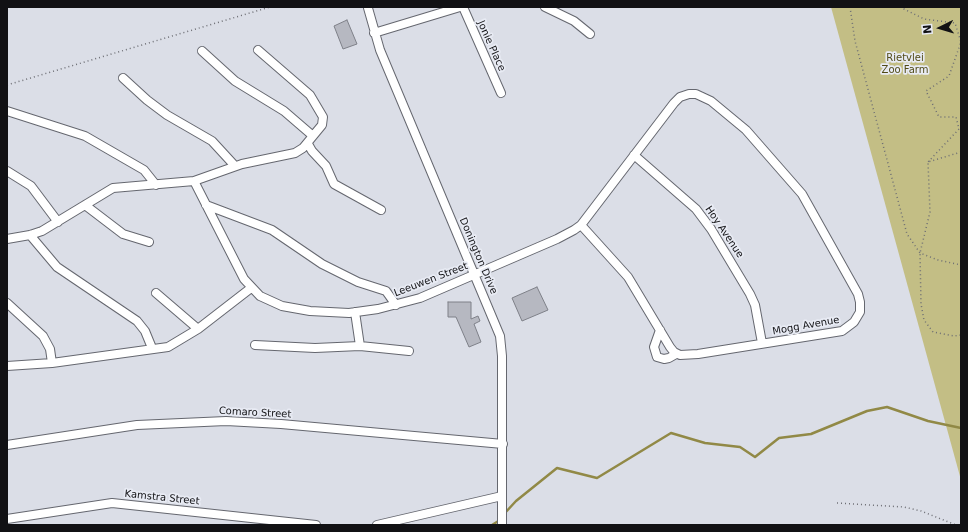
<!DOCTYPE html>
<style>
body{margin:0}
#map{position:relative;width:968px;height:532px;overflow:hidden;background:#dbdee7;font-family:"DejaVu Sans",sans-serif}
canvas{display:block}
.frame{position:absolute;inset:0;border:8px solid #111114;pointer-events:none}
.north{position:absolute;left:920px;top:8px;width:40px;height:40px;-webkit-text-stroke:3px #e8ebf4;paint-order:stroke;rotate:265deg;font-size:11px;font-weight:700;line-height:16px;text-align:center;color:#111114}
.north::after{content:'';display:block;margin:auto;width:14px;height:18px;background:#111114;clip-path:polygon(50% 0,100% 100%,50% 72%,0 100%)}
</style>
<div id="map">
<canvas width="968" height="532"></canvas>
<div class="frame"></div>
<div class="north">N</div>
</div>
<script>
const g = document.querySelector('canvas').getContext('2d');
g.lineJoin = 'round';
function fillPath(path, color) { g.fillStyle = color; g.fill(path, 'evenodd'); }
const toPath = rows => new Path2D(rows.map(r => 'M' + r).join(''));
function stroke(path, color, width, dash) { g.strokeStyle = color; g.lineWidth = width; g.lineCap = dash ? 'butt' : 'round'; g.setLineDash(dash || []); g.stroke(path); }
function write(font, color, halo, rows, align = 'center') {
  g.font = font + ' "DejaVu Sans",sans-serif'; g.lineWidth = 3.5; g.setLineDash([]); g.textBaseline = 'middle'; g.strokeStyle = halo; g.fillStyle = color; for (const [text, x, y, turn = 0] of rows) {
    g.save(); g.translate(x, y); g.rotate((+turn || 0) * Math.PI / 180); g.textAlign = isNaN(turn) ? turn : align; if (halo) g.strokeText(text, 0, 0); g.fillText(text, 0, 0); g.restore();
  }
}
fillPath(toPath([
 [831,7,961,7,961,480]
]), '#c3be85');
stroke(toPath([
 [504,514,516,501,557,468,597,478,671,433,705,443,740,447,755,457,779,438,811,434,867,411,887,407,928,421,961,428],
 [492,525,500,520]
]), '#918946', 2.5);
const building = toPath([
 [347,20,357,44,343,49,334,26,347,20],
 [537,287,548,310,522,321,512,298,537,287],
 [448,302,471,302,471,319,478,316,480,321,474,324,481,342,469,347,456,317,448,317,448,302]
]);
fillPath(building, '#b6b8c1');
stroke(building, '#7e8088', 1);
const minor = toPath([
 [463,7,501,93],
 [545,7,574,21,590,34],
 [368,8,380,50,500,336,502,356,502,525],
 [374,33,460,7],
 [202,51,235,81,284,111,313,136],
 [123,78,147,100,167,115,212,141,235,166],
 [7,111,85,136,144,170,156,185],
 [308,144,312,151,326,166,334,184,381,210],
 [634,155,696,209,711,229,750,294,755,305,762,343],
 [7,171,31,186,58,222],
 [194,181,244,279,260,296,282,306,310,311,349,313,378,309,420,298,557,239,574,230,581,225,674,103,680,97,689,94,696,94,711,101,746,130,802,194,858,294,860,302,860,312,854,322,842,331,698,354,680,355,674,352,670,347,628,277,581,225],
 [85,205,123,234,149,242],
 [206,205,272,230,322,264,358,282,386,291,396,305],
 [30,235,57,267,137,321,145,331,152,348],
 [7,239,30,235,42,231,113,188,194,181,242,164,295,153,303,148,322,125,323,117,310,95,258,50],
 [156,293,198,329],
 [7,303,43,336,50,349,52,363],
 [660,330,654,347,657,357,664,359,669,358,676,354],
 [255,345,315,348,360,346,355,312],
 [360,346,409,351],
 [7,366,52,363,168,347,198,329,251,288],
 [7,445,137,425,226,421,281,424,503,444],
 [7,519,112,503,316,525],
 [377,525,502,496]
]);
stroke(minor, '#65676f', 10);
stroke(toPath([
 [850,7,855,41,907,234,920,253,938,260,961,265],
 [900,7,924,19,955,23,961,42,949,76,926,91,939,117,956,117,959,129,928,162],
 [7,85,270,7],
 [961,152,928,162,930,212,920,253,921,304,924,320,933,332,954,336,961,335],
 [837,503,904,507,921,511,956,525]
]), '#6d6e74', 1.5, [1, 3]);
stroke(minor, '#fff', 8);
write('10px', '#111114', '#e8ebf4', [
 ["Jonie Place",491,46,66],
 ["Hoy Avenue",724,232,56],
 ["Donington Drive",478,256,67],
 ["Leeuwen Street",431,280,-21],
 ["Mogg Avenue",806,326,-10],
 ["Comaro Street",255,413,3],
 ["Kamstra Street",162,498,6]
]);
write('10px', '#514b17', '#e8ebf4', [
 ["Rietvlei",905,58],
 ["Zoo Farm",905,70]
]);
</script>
